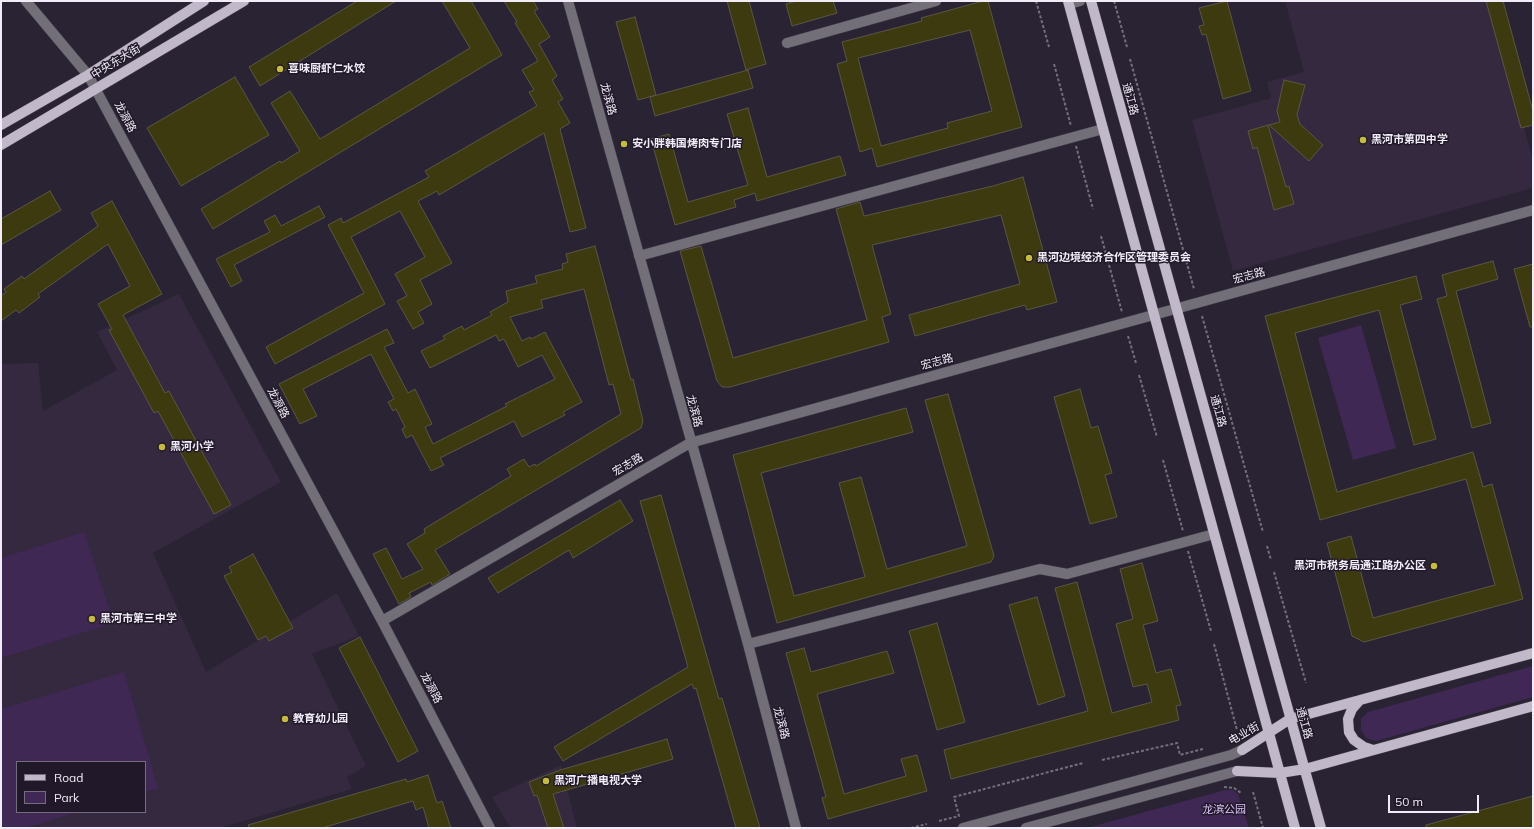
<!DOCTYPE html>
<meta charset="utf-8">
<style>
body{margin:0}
#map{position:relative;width:1534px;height:829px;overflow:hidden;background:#2a2333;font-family:Mulish,sans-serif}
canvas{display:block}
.frame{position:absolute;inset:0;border:2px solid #f1ecf7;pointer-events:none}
.legend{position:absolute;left:16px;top:761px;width:130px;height:52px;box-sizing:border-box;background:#211929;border:1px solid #746d7b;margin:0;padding:5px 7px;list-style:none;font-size:12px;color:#f1ecf7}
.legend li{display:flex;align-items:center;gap:8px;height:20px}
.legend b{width:20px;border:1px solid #746d7b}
.scale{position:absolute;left:1388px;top:795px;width:91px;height:18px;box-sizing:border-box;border:2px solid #f1ecf7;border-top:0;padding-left:5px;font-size:12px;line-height:14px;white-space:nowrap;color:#f1ecf7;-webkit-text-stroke:3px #211929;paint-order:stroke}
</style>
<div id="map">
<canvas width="1534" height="829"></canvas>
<div class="frame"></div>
<ul class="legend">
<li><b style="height:5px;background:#c1b9ca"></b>Road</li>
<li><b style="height:11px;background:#3f2854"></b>Park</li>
</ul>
<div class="scale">50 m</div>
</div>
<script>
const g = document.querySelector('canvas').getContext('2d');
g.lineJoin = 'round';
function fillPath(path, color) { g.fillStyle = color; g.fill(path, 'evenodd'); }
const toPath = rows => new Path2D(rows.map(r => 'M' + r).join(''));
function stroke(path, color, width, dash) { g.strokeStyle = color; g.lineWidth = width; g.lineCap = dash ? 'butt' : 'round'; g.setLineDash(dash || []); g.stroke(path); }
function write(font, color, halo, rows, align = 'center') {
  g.font = font + ' Mulish,"Noto Sans SC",sans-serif'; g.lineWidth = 3; g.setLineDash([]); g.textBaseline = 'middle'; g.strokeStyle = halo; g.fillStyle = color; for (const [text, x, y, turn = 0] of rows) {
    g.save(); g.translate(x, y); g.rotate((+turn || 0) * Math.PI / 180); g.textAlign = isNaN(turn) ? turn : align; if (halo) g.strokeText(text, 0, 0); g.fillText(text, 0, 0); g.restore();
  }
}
fillPath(toPath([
 [1285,1,1489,1,1533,160,1533,188,1233,271,1192,120,1271,98,1267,82,1304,72],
 [179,294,281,482,153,553,206,672,337,593,359,636,312,654,366,766,347,777,352,789,220,828,1,828,1,364,38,363,43,411,117,370,97,332],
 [17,762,145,762,145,812,17,812],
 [561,765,577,828,510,828,492,797]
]), '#34293f');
fillPath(toPath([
 [1361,325,1396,448,1353,460,1318,338],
 [84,532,114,623,1,658,1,558],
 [1533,666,1533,697,1376,741,1366,738,1361,730,1361,719,1368,712],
 [124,672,158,788,145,792,145,762,17,762,17,812,78,812,24,828,1,828,1,709],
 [1225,790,1233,790,1238,794,1249,828,1087,828]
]), '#3f2854');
const building = toPath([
 [357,1,396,1,260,86,249,67,357,1],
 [442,1,471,1,502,55,213,229,201,209,280,161,281,163,300,151,271,103,290,91,320,139,470,48,442,1],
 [504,1,533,1,538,9,534,11,550,37,539,44,557,76,552,80,563,99,558,102,570,123,560,129,586,228,570,232,544,133,439,195,437,191,418,201,452,263,420,280,432,304,418,312,424,323,413,329,397,301,407,296,395,274,425,257,400,211,351,237,385,304,275,364,266,347,364,293,328,225,341,218,343,223,429,177,425,171,537,106,529,92,534,90,522,70,538,61,515,23,517,22,504,1],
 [727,1,749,1,766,64,746,70,727,1],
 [796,1,833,1,837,13,792,26,786,4,796,1],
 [983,1,988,1,1022,127,877,167,872,148,860,152,837,64,847,61,842,42,922,21,921,18,983,1],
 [970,30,992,111,947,123,948,128,881,146,858,58,970,30],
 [1227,1,1251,91,1223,99,1206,34,1202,35,1199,26,1204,25,1199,8,1227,1],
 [1486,1,1503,1,1533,111,1533,125,1521,128,1486,1],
 [635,17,656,95,638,100,616,22,635,17],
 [748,70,753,88,655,116,650,97,748,70],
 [235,77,269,135,181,186,147,128,235,77],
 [1284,80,1305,85,1297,115,1300,124,1323,145,1309,161,1269,125,1280,122,1277,111,1284,80],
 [748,108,767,177,840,156,846,175,757,201,755,193,734,200,736,207,675,225,651,139,669,134,688,202,748,185,727,114,748,108],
 [1268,125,1286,187,1289,186,1294,204,1274,210,1257,147,1253,149,1248,131,1268,125],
 [1023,177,1057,302,1027,310,1025,305,915,336,909,315,1020,284,1001,215,872,245,891,314,882,317,889,342,730,387,722,387,717,381,680,251,701,246,733,358,867,320,836,209,860,202,864,216,993,186,1023,177],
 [50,191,61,210,1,245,1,219,50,191],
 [112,201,162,294,123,315,165,393,169,391,231,505,214,514,158,411,154,413,109,330,112,329,98,304,130,286,108,244,38,294,40,297,19,313,16,310,1,321,1,296,6,292,4,289,22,276,24,279,98,226,91,213,112,201],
 [319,206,325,217,234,265,242,281,231,287,216,259,270,232,264,221,275,215,281,226,319,206],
 [595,246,631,380,633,379,643,421,641,428,435,550,450,574,432,585,431,582,409,593,411,597,399,604,373,554,386,548,402,579,423,569,407,544,425,533,424,529,511,476,507,469,524,459,529,467,535,464,536,466,621,414,613,384,609,385,584,289,541,300,543,308,510,317,522,341,530,337,531,339,545,332,582,402,563,412,565,415,522,437,514,421,440,458,444,465,431,471,412,435,406,438,402,429,405,427,396,409,393,411,388,402,394,399,371,354,303,389,317,416,300,424,279,384,387,329,394,343,384,347,408,393,415,389,432,424,425,427,433,444,507,406,505,404,555,379,542,355,518,367,504,339,499,341,496,335,430,368,421,351,445,339,443,336,462,326,464,330,492,315,490,312,508,302,506,291,537,283,535,276,563,269,562,264,568,262,566,254,595,246],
 [1493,261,1498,279,1456,291,1491,423,1472,428,1437,299,1447,296,1442,275,1493,261],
 [1533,264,1533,327,1530,327,1514,269,1533,264],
 [1416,276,1422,299,1400,305,1436,439,1414,445,1379,310,1295,333,1337,492,1473,452,1483,487,1492,484,1523,599,1364,642,1352,636,1327,543,1351,536,1373,618,1495,585,1466,479,1320,520,1265,316,1416,276],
 [1080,389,1091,428,1098,426,1112,473,1105,475,1117,517,1090,524,1054,397,1080,389],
 [948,394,994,556,991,562,777,623,733,455,906,408,913,432,761,473,794,596,865,577,839,483,861,477,887,569,967,546,925,400,948,394],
 [661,495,719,699,722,698,760,828,736,828,696,688,694,689,692,684,563,761,554,747,688,667,640,501,661,495],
 [620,500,633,521,573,558,569,550,498,593,488,578,620,500],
 [253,554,293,628,269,641,266,636,258,640,224,576,232,572,229,567,253,554],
 [1142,563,1158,621,1143,625,1156,673,1171,669,1181,705,1176,706,1179,720,951,779,944,750,1088,711,1055,588,1077,582,1112,713,1152,702,1147,684,1133,687,1116,624,1133,619,1120,569,1142,563],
 [1037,597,1065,696,1038,705,1009,605,1037,597],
 [937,623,965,722,937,730,909,631,937,623],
 [360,637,418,751,398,762,339,648,360,637],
 [804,648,811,672,887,651,894,673,817,694,844,794,906,776,901,759,917,755,927,791,828,819,822,798,826,797,786,653,804,648],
 [667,739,673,759,553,794,564,828,548,828,537,795,534,796,529,782,560,770,667,739],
 [428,775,437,803,442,801,451,828,429,828,423,807,416,810,413,801,322,828,249,828,248,825,406,779,407,782,428,775],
 [1533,796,1533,828,1426,828,1426,825,1533,796]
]);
fillPath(building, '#3e3a0f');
stroke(building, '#595744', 1);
const minor = toPath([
 [26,1,88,75,382,621,490,828],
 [568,1,748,644,796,828],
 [1069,4,1080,1],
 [787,43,936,1],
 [639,256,1103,129],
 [382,621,690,443,1533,210],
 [748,644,1040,569,1067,574,1214,534],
 [963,828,1231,755,1242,750],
 [1026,828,1237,771]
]);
const major = toPath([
 [1068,1,1295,828],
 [1091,1,1321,828],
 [1,125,88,75,204,1],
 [1,145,244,1],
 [1360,700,1352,709,1348,719,1349,732,1354,740,1364,747,1373,750],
 [1242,750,1290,719,1533,653],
 [1237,771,1280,773,1305,769,1533,706]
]);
stroke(minor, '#463f4e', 11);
stroke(major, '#463f4e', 11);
stroke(toPath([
 [1036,1,1049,47],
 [1114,1,1127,47],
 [1130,59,1194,289],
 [1054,64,1071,126],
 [1076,146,1093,209],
 [1101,236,1122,312],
 [1202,316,1263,532],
 [1128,336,1136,363],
 [1139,375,1157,437],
 [1163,460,1183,531],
 [1267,546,1271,560],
 [1188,551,1211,631],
 [1274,572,1306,683],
 [1214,644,1237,730],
 [1102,760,1177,743,1180,755,1203,749],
 [1224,787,1234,788,1241,793],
 [1253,792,1263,828],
 [939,821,959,816,954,797,1083,763],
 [911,828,927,824]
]), '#756f7d', 2, [3, 2]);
stroke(minor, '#736f78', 10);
stroke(major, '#c1b9ca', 10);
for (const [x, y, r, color] of [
 [280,69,4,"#c6bc3c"],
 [1363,140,4,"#c6bc3c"],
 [624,144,4,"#c6bc3c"],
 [1029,258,4,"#c6bc3c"],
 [162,447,4,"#c6bc3c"],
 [1434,566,4,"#c6bc3c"],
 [92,619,4,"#c6bc3c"],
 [285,719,4,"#c6bc3c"],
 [546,781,4,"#c6bc3c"]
]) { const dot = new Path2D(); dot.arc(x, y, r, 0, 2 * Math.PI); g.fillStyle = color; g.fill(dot); stroke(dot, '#211929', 1.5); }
write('11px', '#f1ecf7', '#211929', [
 ["中央东大街",116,62,-31],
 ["龙滨路",608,99,75],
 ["通江路",1130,99,75],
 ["龙源路",125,117,62],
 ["宏志路",1249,276,-15],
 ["宏志路",937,362,-15],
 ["龙源路",278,403,62],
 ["龙滨路",694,411,75],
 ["通江路",1218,411,75],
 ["宏志路",628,465,-30],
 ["龙源路",431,688,62],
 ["龙滨路",781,723,75],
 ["通江路",1304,723,74],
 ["电业街",1244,734,-30]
]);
write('bold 11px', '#f1ecf7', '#211929', [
 ["喜味厨虾仁水饺",288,69],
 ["黑河市第四中学",1371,140],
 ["安小胖韩国烤肉专门店",632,144],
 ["黑河边境经济合作区管理委员会",1037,258],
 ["黑河小学",170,447],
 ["黑河市税务局通江路办公区",1426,566,"right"],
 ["黑河市第三中学",100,619],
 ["教育幼儿园",293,719],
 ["黑河广播电视大学",554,781]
], 'left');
write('11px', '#dcc2f8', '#211929', [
 ["龙滨公园",1224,810]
]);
</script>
